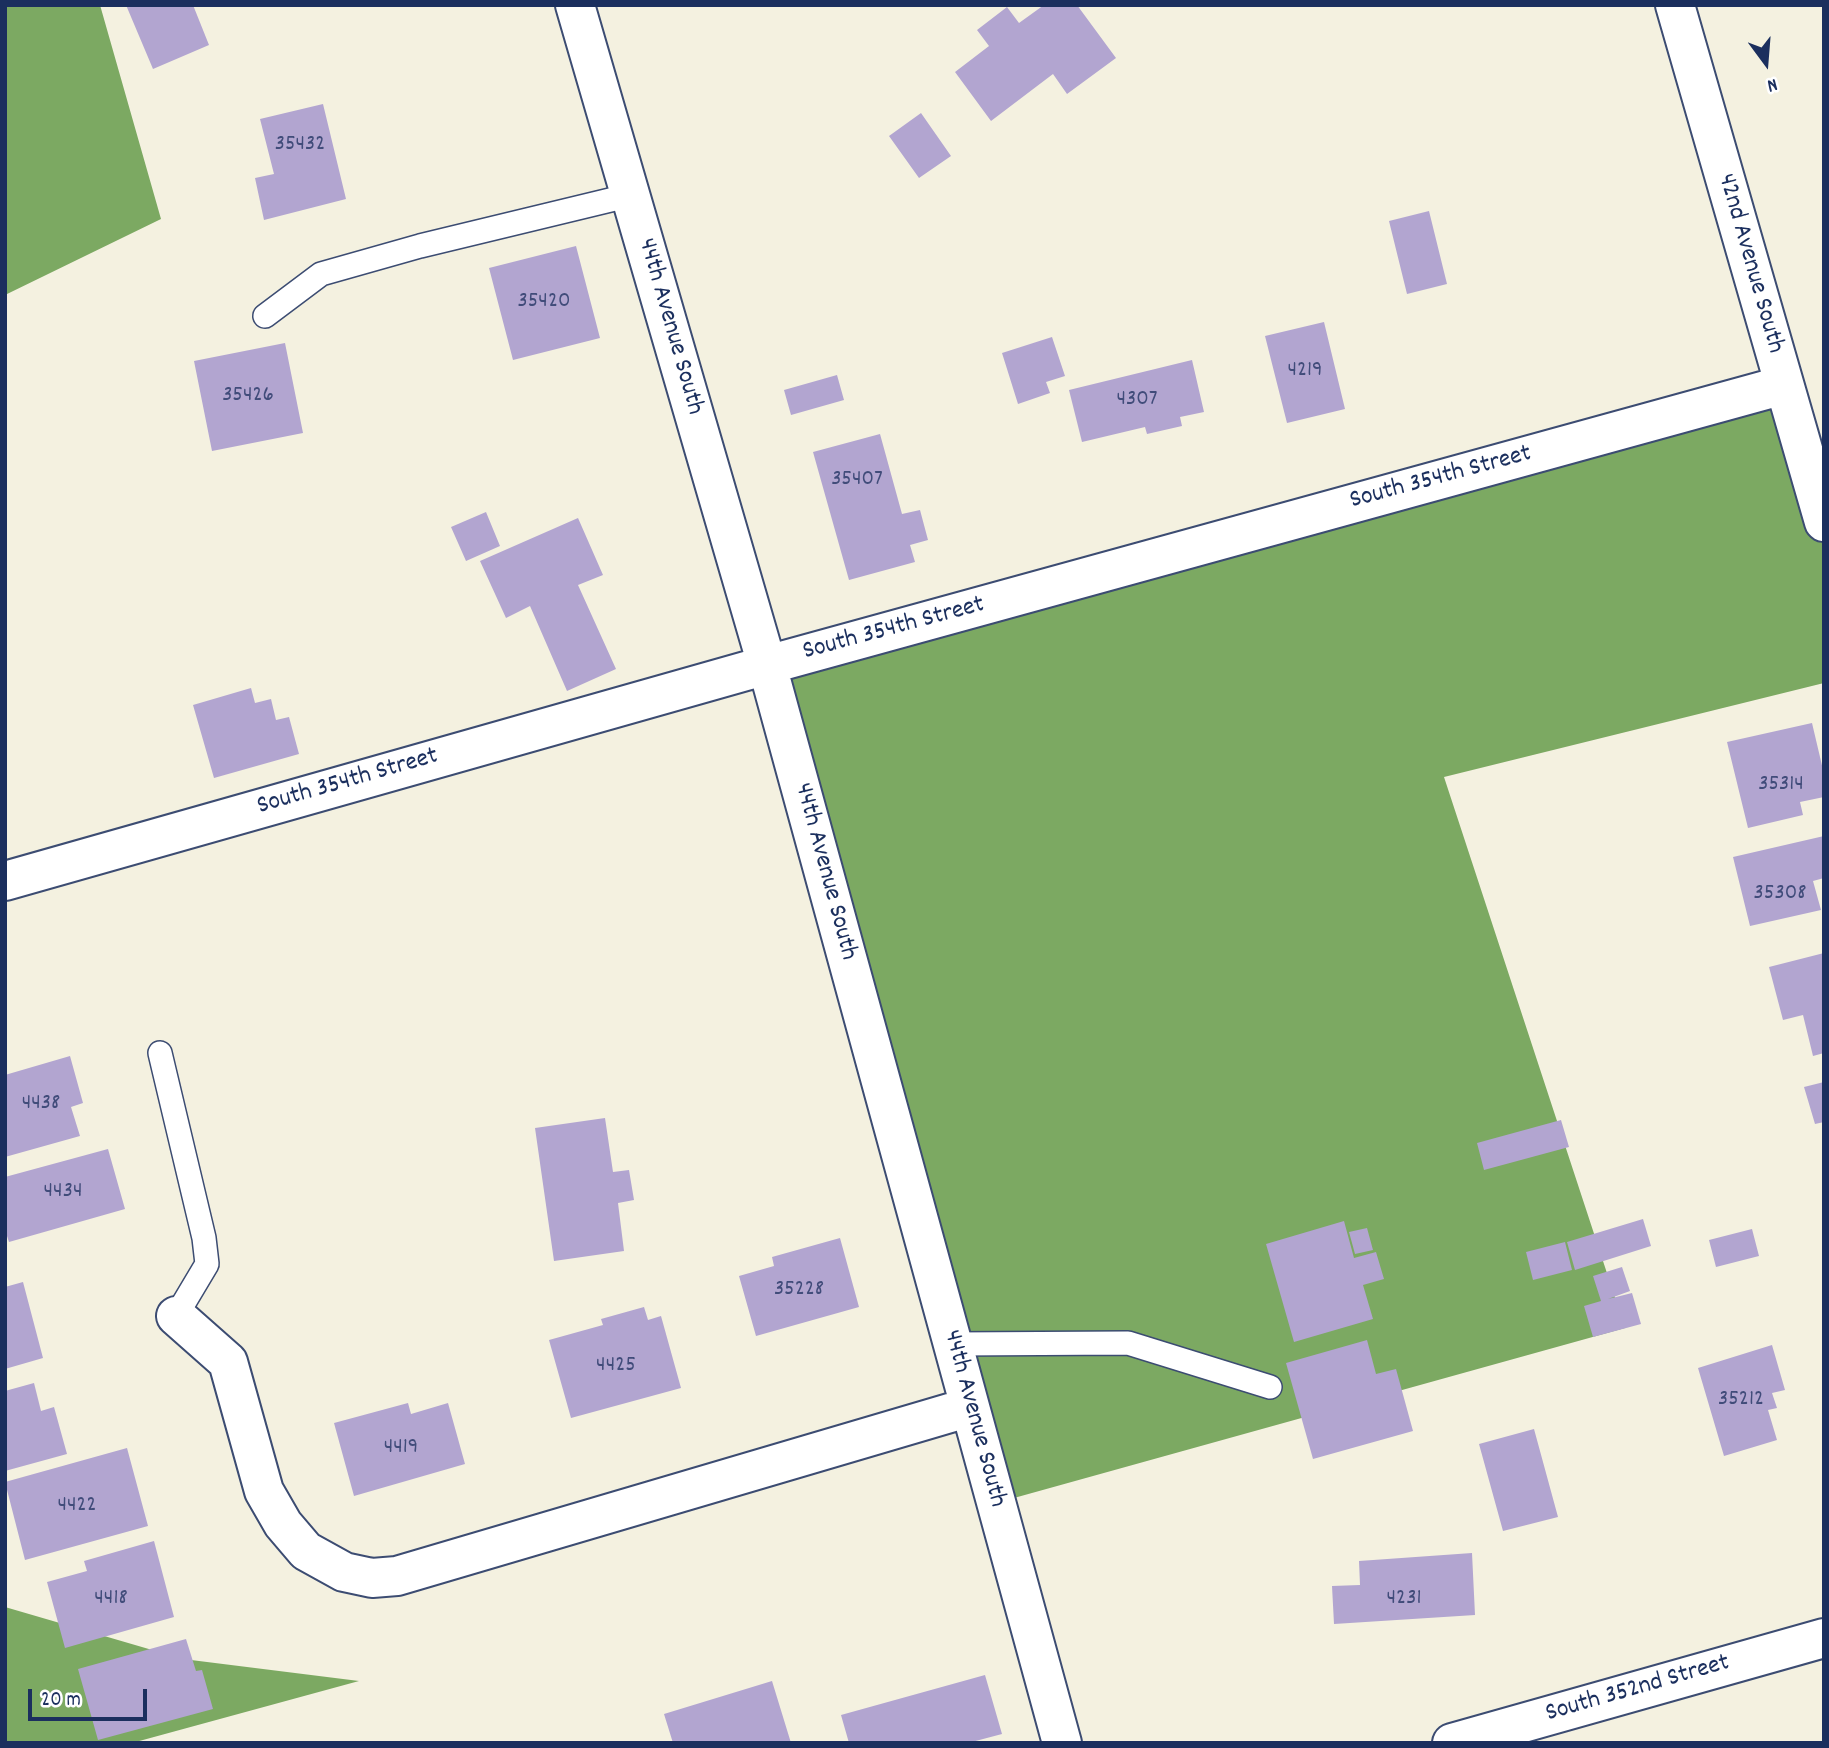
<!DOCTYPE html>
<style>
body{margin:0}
#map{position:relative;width:1829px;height:1748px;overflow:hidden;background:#f4f1e0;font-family:Dekko,sans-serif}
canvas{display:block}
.frame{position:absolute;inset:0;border:7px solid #1b2f5e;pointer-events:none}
.north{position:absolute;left:1731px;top:28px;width:70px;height:70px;-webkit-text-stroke:5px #fff;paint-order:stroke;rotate:164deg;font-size:19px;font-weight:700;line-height:28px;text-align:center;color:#1b2f5e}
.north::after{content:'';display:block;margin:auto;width:24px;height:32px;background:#1b2f5e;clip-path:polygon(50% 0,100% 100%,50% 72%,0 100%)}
.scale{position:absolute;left:28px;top:1689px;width:119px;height:32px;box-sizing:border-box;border:4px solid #1b2f5e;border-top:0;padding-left:9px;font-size:21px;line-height:24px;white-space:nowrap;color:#1b2f5e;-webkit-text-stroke:5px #fff;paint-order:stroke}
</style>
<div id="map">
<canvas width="1829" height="1748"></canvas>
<div class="frame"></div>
<div class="north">N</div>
<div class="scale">20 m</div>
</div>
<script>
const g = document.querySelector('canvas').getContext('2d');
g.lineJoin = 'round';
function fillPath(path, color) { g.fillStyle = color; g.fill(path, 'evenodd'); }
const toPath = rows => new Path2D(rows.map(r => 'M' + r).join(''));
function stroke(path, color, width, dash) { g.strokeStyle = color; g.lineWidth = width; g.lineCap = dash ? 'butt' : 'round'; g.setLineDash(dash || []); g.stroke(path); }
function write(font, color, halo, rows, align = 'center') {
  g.font = font + ' Dekko,sans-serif'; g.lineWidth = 6; g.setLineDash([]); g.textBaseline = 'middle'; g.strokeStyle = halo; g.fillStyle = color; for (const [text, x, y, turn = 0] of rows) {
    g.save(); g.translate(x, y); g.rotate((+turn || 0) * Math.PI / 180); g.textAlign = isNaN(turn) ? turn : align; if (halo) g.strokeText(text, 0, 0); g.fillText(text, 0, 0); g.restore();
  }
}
fillPath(toPath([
 [5,5,100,5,161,219,5,295],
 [1784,385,1824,522,1824,683,1444,777,1625,1328,996,1503,767,665],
 [5,1607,183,1659,359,1681,132,1743,5,1743]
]), '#7ca962');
fillPath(toPath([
 [126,5,193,5,209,45,153,69],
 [1044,5,1077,5,1116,58,1067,94,1053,74,991,121,955,72,989,46,977,30,1007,7,1019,23],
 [323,104,346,199,264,220,255,178,274,174,260,119],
 [921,113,951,156,919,178,889,136],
 [1429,211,1447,284,1407,294,1389,221],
 [576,246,600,338,513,360,489,268],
 [1324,322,1345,409,1287,423,1265,336],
 [1052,337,1065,376,1046,382,1050,393,1018,404,1002,353],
 [285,343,303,433,212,451,194,361],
 [1192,360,1204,412,1180,417,1182,426,1147,434,1145,427,1082,442,1069,390],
 [837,375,844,400,791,415,784,390],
 [880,434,902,514,920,510,928,540,910,545,915,562,849,580,813,452],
 [486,512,500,546,466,561,451,527],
 [578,518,603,575,578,585,616,669,567,691,530,606,506,618,480,561],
 [251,688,255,703,271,699,276,720,289,717,299,754,214,778,193,705],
 [1812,723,1824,774,1824,797,1800,802,1803,815,1748,828,1727,742],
 [1824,836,1824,878,1813,881,1821,910,1750,926,1733,857],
 [1824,953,1824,1053,1813,1056,1803,1015,1783,1020,1769,967],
 [70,1056,83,1103,71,1107,80,1136,5,1157,5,1075],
 [1824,1082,1824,1122,1815,1124,1804,1087],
 [605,1118,613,1172,629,1170,634,1200,618,1203,624,1251,554,1261,535,1128],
 [1561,1120,1569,1147,1484,1170,1477,1143],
 [108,1149,125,1209,9,1242,5,1230,5,1177],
 [1643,1219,1651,1246,1575,1270,1567,1242],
 [1344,1221,1354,1258,1376,1252,1384,1279,1363,1285,1373,1319,1294,1342,1266,1244],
 [1367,1228,1373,1250,1355,1254,1349,1232],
 [1752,1229,1759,1256,1716,1267,1709,1240],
 [840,1238,859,1307,756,1336,739,1276,774,1266,772,1257],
 [1565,1242,1572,1270,1533,1280,1526,1252],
 [1622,1267,1630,1291,1608,1299,1632,1293,1641,1324,1593,1337,1584,1306,1601,1301,1593,1276],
 [23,1282,43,1358,5,1369,5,1287],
 [644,1307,648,1320,661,1316,681,1388,571,1418,549,1340,603,1325,601,1319],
 [1367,1340,1376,1374,1396,1369,1413,1431,1313,1459,1286,1363],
 [1772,1345,1785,1390,1772,1393,1777,1408,1768,1410,1777,1440,1724,1456,1698,1368],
 [34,1383,41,1411,54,1407,67,1454,5,1471,5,1391],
 [408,1403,411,1414,448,1403,465,1464,354,1496,334,1423],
 [1534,1429,1558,1517,1503,1531,1479,1444],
 [127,1448,148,1526,25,1560,5,1482],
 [154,1541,174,1617,65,1648,47,1582,87,1571,84,1561],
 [1472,1553,1475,1615,1334,1624,1332,1586,1360,1585,1359,1561],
 [186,1639,196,1671,202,1670,213,1709,98,1740,78,1669],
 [985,1675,1002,1734,968,1743,849,1743,841,1715],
 [772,1681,791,1743,673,1743,664,1714]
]), '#b2a5d0');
const service = toPath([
 [265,316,321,274,420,246,631,195],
 [160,1053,204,1238,207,1264,176,1316],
 [953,1344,1128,1343,1270,1387]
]);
const minor = toPath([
 [575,5,767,665,1062,1743],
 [1675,5,1824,522],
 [5,881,767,665,1784,385],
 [176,1316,228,1362,264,1491,283,1524,306,1551,344,1572,372,1578,397,1576,970,1407]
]);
const tertiary = toPath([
 [1452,1743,1824,1638]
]);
stroke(service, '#3c4c72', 26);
stroke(minor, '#3c4c72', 42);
stroke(tertiary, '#3c4c72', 42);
stroke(service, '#fff', 23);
stroke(minor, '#fff', 38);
stroke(tertiary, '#fff', 38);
write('23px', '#414c7a', null, [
 ["35432",300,146],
 ["35420",544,303],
 ["4219",1305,372],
 ["35426",248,397],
 ["4307",1137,401],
 ["35407",857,481],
 ["35314",1781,786],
 ["35308",1780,895],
 ["4438",41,1105],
 ["4434",63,1193],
 ["35228",799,1291],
 ["4425",616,1367],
 ["35212",1741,1401],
 ["4419",401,1449],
 ["4422",77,1507],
 ["4418",111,1600],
 ["4231",1404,1600]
]);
write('26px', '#1b2f5e', '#fff', [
 ["42nd Avenue South",1749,264,74],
 ["44th Avenue South",669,327,74],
 ["South 354th Street",1441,479,-15],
 ["South 354th Street",894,630,-15],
 ["South 354th Street",348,783,-16],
 ["44th Avenue South",824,872,75],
 ["44th Avenue South",973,1419,75],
 ["South 352nd Street",1638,1690,-16]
]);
</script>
